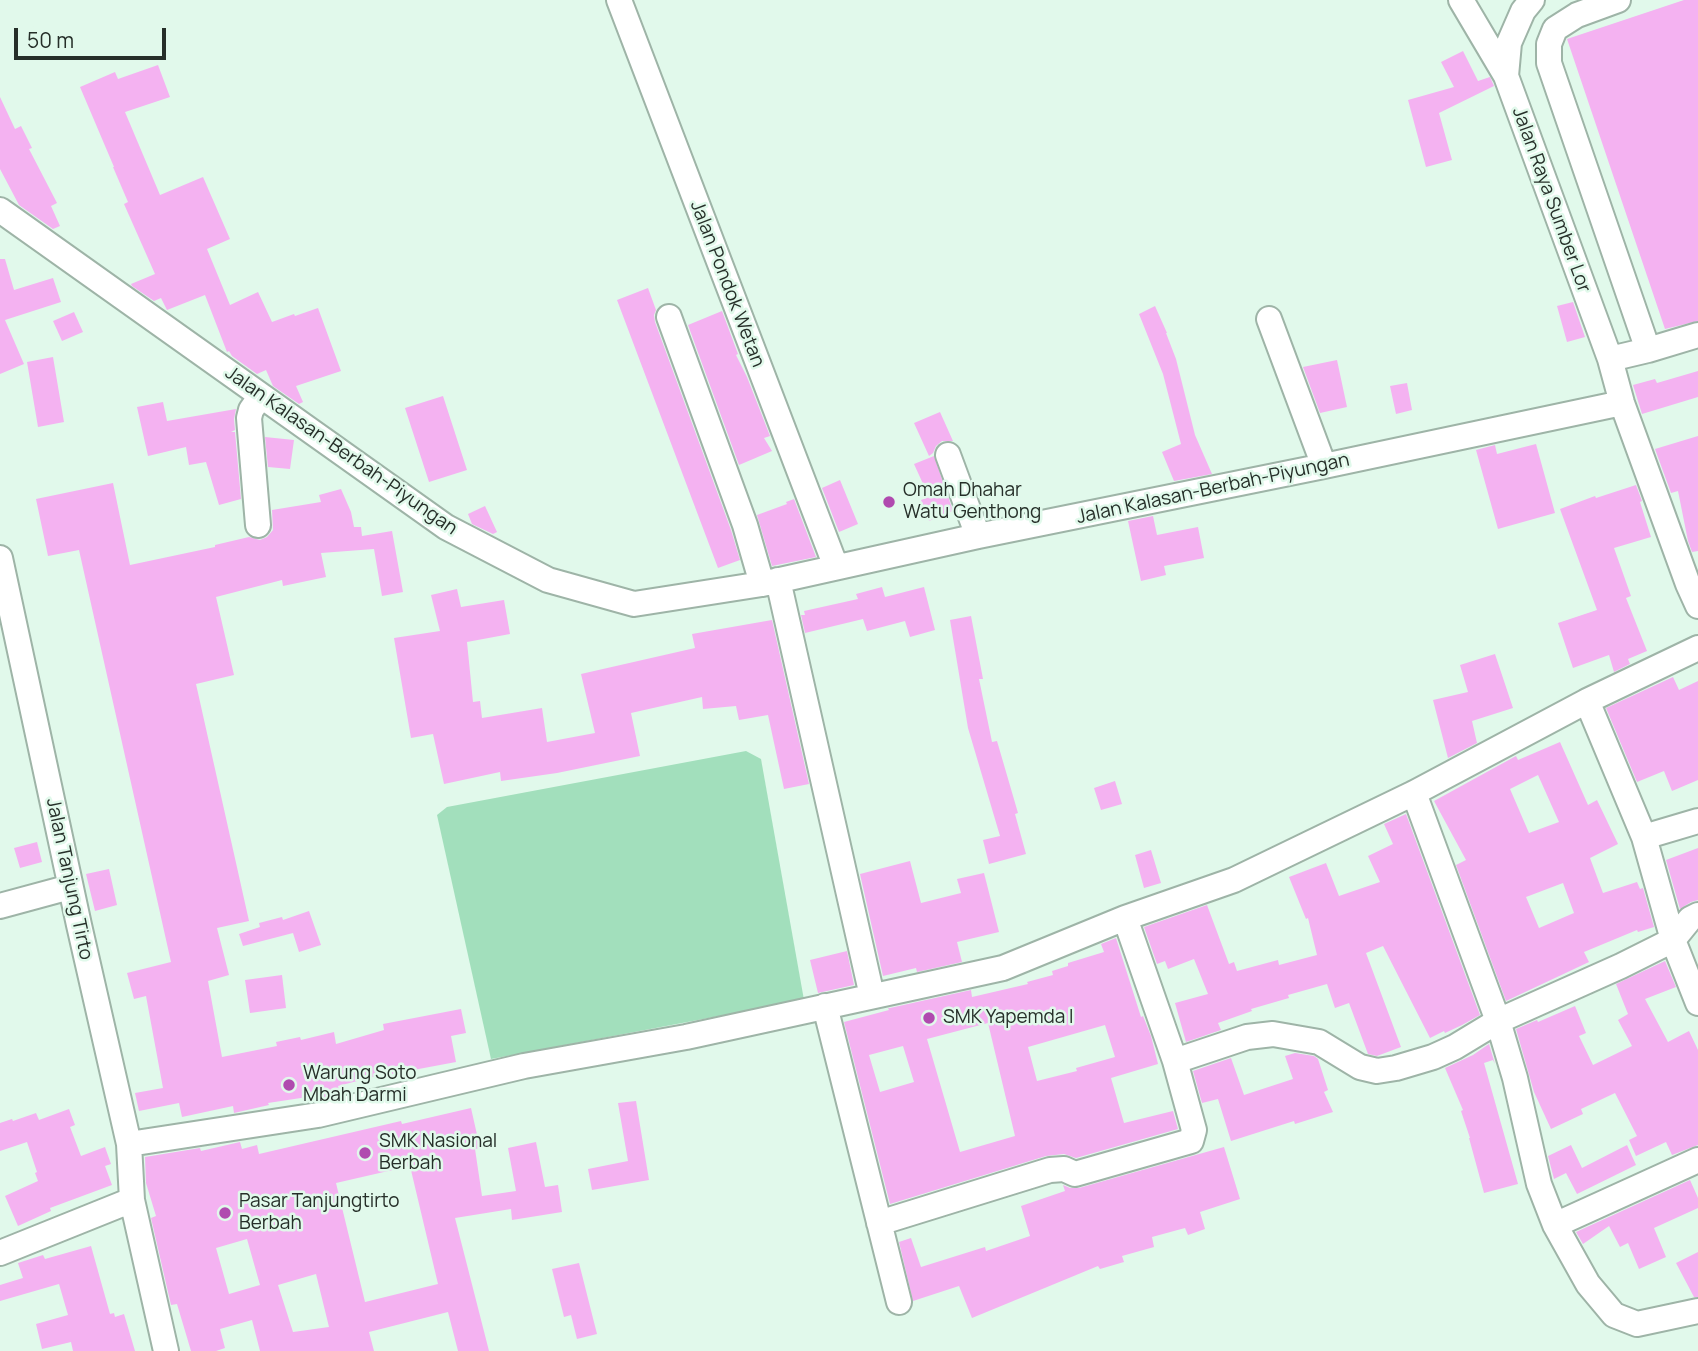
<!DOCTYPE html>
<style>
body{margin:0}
#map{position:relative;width:1698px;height:1351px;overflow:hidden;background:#e1f9eb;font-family:Manrope,sans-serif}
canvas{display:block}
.scale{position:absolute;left:14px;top:28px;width:152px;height:32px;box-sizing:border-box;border:4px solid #262f29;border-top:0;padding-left:9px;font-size:21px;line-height:24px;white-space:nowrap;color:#262f29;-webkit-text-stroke:5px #e1f9eb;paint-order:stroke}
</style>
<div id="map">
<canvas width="1698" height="1351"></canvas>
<div class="scale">50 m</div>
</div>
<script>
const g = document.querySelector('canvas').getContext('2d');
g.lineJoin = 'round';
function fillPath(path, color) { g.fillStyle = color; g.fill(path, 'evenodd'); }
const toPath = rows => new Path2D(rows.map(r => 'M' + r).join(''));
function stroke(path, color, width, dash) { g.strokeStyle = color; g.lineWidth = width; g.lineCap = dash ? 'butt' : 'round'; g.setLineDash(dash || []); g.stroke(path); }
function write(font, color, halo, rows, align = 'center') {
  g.font = font + ' Manrope,sans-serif'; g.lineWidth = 5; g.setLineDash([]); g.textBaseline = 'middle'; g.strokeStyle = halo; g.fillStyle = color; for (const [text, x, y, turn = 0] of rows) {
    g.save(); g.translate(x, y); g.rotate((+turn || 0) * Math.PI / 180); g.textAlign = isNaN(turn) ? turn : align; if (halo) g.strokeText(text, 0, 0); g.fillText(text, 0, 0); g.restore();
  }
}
fillPath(toPath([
 [746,751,761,759,804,1000,491,1059,437,815,447,807]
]), '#a2dfbc');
fillPath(toPath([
 [1684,0,1698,0,1698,321,1665,329,1567,39],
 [1463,51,1478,81,1490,77,1494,86,1439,113,1452,160,1426,167,1408,100,1454,87,1441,62],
 [158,65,170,97,125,112,160,195,203,177,230,239,207,249,230,305,258,292,272,322,294,314,295,316,318,308,341,371,296,386,303,402,299,404,273,386,266,370,257,374,232,356,229,351,227,352,205,295,167,310,161,298,154,301,132,286,131,284,155,274,124,204,128,202,113,167,114,167,80,87,115,72,118,79],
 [0,97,15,129,21,126,32,148,29,149,57,203,51,206,60,226,53,229,19,205,0,169],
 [0,259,5,259,14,290,53,278,61,302,5,320,24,364,0,374],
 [648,288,656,310,654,315,655,322,731,530,740,560,718,568,617,300],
 [1573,302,1585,337,1567,342,1557,306],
 [1155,306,1167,333,1166,333,1176,359,1195,435,1212,474,1174,481,1162,452,1181,444,1163,374,1139,314],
 [722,311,738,354,736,355,747,377,770,436,764,438,772,451,739,465,688,325],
 [74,312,83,332,62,341,53,321],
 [53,357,64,422,38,427,27,362],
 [1337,360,1347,407,1320,413,1303,367],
 [1698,371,1698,397,1642,414,1633,385,1655,379,1657,383],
 [1407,383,1412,410,1396,414,1390,386],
 [443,396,467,470,429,482,405,408],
 [163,402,167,421,236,409,234,419,235,430,231,432,235,432,241,499,219,505,206,462,189,465,186,447,148,456,137,407],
 [940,412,953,441,942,441,936,446,933,453,929,456,914,423],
 [1698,436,1698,551,1692,552,1688,541,1678,491,1671,493,1655,449],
 [265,437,294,440,290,469,268,467],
 [1536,444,1555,513,1498,529,1476,450,1495,445,1497,454],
 [934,456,953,511,929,521,921,500,929,497,914,464],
 [840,480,858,524,839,532,822,488],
 [113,483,130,565,215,547,215,545,249,537,260,540,267,537,273,530,272,510,321,502,319,495,341,489,351,512,354,527,361,527,362,536,392,531,403,592,382,596,374,549,321,553,326,577,283,586,282,580,216,597,234,675,196,684,249,921,217,928,229,975,208,981,222,1057,277,1046,276,1042,300,1037,301,1040,334,1032,336,1044,384,1030,383,1024,461,1009,466,1033,451,1036,456,1062,392,1074,392,1072,338,1086,340,1094,315,1100,314,1096,268,1103,269,1105,234,1113,233,1106,182,1117,179,1103,139,1111,135,1093,163,1088,146,996,134,999,127,973,171,962,79,550,48,556,36,499],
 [1636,485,1642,501,1640,502,1651,537,1614,548,1631,596,1626,598,1647,651,1628,659,1630,664,1614,672,1609,655,1573,668,1558,623,1597,610,1560,509,1595,496,1596,498],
 [794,499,816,557,772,566,757,515,787,504,786,502],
 [485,506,497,532,493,534,472,524,468,514],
 [1153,516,1157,535,1198,527,1204,558,1164,566,1166,575,1141,581,1128,521],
 [882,587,885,597,924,587,935,630,910,637,905,621,867,631,863,619,805,633,801,615,805,615,804,611,858,599,856,594],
 [457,589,461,607,504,600,510,634,467,642,473,702,480,701,482,718,542,708,547,742,595,733,581,674,695,648,692,634,772,620,809,784,784,789,768,715,739,720,736,706,703,709,702,697,631,713,640,756,557,773,501,781,500,772,444,784,433,734,411,738,394,638,440,631,431,595],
 [971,616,983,679,979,679,992,742,997,741,1018,813,1015,814,1026,854,989,864,983,840,1000,836,968,728,950,620],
 [1495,654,1513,708,1472,721,1477,743,1448,758,1433,700,1468,692,1460,665],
 [1673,677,1679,690,1698,681,1698,780,1672,791,1664,771,1637,782,1606,708],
 [1560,742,1588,805,1597,800,1618,844,1590,858,1603,893,1637,882,1640,889,1643,888,1654,927,1638,932,1637,930,1584,952,1589,962,1506,1001,1456,865,1466,860,1434,801,1516,756,1518,760],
 [1538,775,1559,822,1529,833,1510,789],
 [1563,883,1574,913,1539,928,1526,897],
 [1115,781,1122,804,1101,810,1094,788],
 [1406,814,1480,1015,1462,1025,1445,1033,1444,1031,1430,1038,1383,946,1366,953,1401,1047,1377,1056,1368,1054,1349,1003,1335,1008,1327,984,1288,995,1289,998,1251,1009,1252,1011,1218,1023,1221,1030,1186,1042,1175,1003,1208,994,1194,959,1168,969,1165,961,1157,964,1144,927,1207,905,1229,964,1234,962,1237,971,1278,960,1279,965,1317,955,1308,918,1306,919,1289,877,1326,863,1339,896,1380,882,1368,856,1393,844,1384,824],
 [37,842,42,862,20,868,14,848],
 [1698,848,1698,900,1691,902,1680,909,1666,860],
 [1151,850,1161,883,1144,888,1135,855],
 [910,861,921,903,961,893,957,879,984,873,999,932,957,942,962,962,917,972,916,968,883,976,860,874],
 [109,869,117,905,95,911,86,874],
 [309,911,321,945,299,952,293,933,243,946,239,934,260,927,259,923,282,917,283,920],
 [1116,938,1141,1017,1143,1016,1151,1036,1158,1064,1111,1078,1124,1123,1173,1111,1178,1129,1076,1158,1064,1154,1046,1156,890,1204,844,1022,889,1010,888,1008,890,1008,971,990,972,997,1028,984,1027,982,1053,975,1052,971,1068,966,1068,963,1104,952,1101,944],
 [988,1023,1015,1136,960,1152,927,1039],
 [1105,1025,1115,1057,1076,1068,1077,1071,1037,1081,1028,1047],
 [903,1046,914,1082,880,1092,869,1055],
 [847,951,854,985,818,993,810,960],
 [1665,961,1676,987,1645,999,1668,1042,1689,1031,1698,1050,1698,1145,1672,1155,1666,1142,1636,1156,1629,1140,1637,1136,1615,1093,1581,1109,1583,1114,1551,1129,1534,1092,1516,1029,1537,1020,1538,1022,1575,1006,1586,1033,1579,1036,1593,1065,1632,1046,1618,1020,1628,1014,1616,984],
 [282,975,286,1008,250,1013,245,980],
 [1489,1044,1495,1064,1493,1060,1484,1063,1518,1184,1484,1193,1469,1138,1470,1138,1461,1111,1463,1110,1445,1068,1473,1055],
 [1295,1053,1314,1056,1318,1059,1328,1090,1324,1092,1333,1112,1295,1124,1294,1121,1231,1141,1218,1099,1202,1103,1193,1071,1231,1058,1244,1095,1293,1079,1285,1056],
 [636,1101,649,1180,592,1190,588,1169,628,1161,618,1103],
 [471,1108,480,1148,475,1149,482,1196,516,1191,508,1148,536,1142,545,1187,558,1185,562,1212,512,1220,511,1209,455,1218,489,1351,458,1351,448,1312,369,1332,374,1351,260,1351,252,1320,220,1329,225,1348,216,1351,191,1351,177,1304,171,1305,151,1218,156,1216,146,1183,145,1157,200,1148,201,1151,240,1142,242,1149,257,1145,259,1154,401,1121,402,1124],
 [410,1166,438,1284,365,1302,336,1183],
 [247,1239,260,1285,229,1294,216,1248],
 [316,1274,329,1327,293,1332,278,1285],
 [69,1109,75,1125,70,1127,81,1156,105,1147,111,1164,105,1166,112,1185,50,1208,51,1211,18,1226,5,1196,38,1181,35,1173,37,1172,27,1142,0,1151,0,1123,12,1119,13,1121,36,1113,39,1120],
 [1571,1145,1582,1168,1627,1145,1636,1165,1577,1194,1566,1173,1554,1179,1548,1156],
 [1224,1147,1240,1199,1200,1212,1205,1229,1188,1235,1185,1228,1152,1237,1154,1247,1122,1256,1124,1262,1100,1269,1098,1266,972,1318,959,1286,913,1301,899,1242,911,1238,921,1267,985,1247,986,1251,1030,1236,1021,1206,1065,1191,1063,1185,1070,1188,1079,1188],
 [1690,1180,1698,1198,1698,1208,1654,1228,1666,1257,1639,1269,1628,1243,1620,1247,1609,1226,1583,1244,1576,1232],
 [91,1246,110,1314,114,1313,115,1317,124,1314,135,1351,73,1351,71,1342,42,1349,36,1324,68,1315,59,1284,0,1301,0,1285,23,1278,18,1263,43,1255,45,1259],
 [1698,1252,1698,1297,1694,1297,1676,1263],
 [579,1263,597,1334,577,1339,571,1315,564,1317,552,1269]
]), '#f4b2f1');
const minor = toPath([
 [619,0,836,567],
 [1461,0,1506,76],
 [1532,0,1523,11,1509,43,1506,76,1610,359,1622,403,1688,584,1698,606],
 [1618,0,1577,15,1555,29,1549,44,1549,63,1648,350],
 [0,210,446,527,548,580,634,604,762,584,978,536,1324,466,1622,403],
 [669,317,745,525,762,584],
 [1269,319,1324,466],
 [1610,359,1648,350,1698,335],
 [948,455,978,536],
 [258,525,249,418,251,410,261,396],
 [0,558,79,925,129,1144,132,1200,166,1351],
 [778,580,872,996],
 [1587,701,1644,837],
 [1414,793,1498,1021,1515,1078,1539,1184,1555,1225,1588,1284,1614,1315,1637,1324,1698,1311],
 [1698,821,1644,837,1673,940,1698,1003],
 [0,906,70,887],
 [825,1006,899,1302],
 [1175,1061,1247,1037,1273,1034,1319,1042,1360,1067,1377,1071,1396,1068,1433,1057,1455,1047,1498,1021,1621,966,1673,940,1690,919,1698,915],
 [129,1144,318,1115,524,1066,686,1037,1003,968,1125,918,1234,880,1414,793,1587,701,1698,648],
 [879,1223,1050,1170,1064,1169,1075,1174,1191,1141,1194,1130,1175,1061,1125,918],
 [1555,1225,1698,1160],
 [0,1253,132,1200]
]);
stroke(minor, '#9eb4a7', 28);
stroke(minor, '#fff', 24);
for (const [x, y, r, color] of [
 [889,502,7,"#b04aaf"],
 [929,1018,7,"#b04aaf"],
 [289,1085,7,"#b04aaf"],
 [365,1153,7,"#b04aaf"],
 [225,1213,7,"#b04aaf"]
]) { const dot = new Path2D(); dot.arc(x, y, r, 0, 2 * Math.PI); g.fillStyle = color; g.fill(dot); stroke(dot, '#e1f9eb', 2.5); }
write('19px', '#262f29', '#e1f9eb', [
 ["Jalan Raya Sumber Lor",1551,200,70],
 ["Jalan Pondok Wetan",727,284,69],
 ["Jalan Kalasan-Berbah-Piyungan",341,451,35],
 ["Jalan Kalasan-Berbah-Piyungan",1213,489,-12],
 ["Jalan Tanjung Tirto",69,879,78]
]);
write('19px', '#262f29', '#e1f9eb', [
 ["Omah Dhahar",903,491],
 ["Watu Genthong",903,513],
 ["SMK Yapemda I",943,1018],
 ["Warung Soto",303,1074],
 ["Mbah Darmi",303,1096],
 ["SMK Nasional",379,1142],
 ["Berbah",379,1164],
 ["Pasar Tanjungtirto",239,1202],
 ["Berbah",239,1224]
], 'left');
</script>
